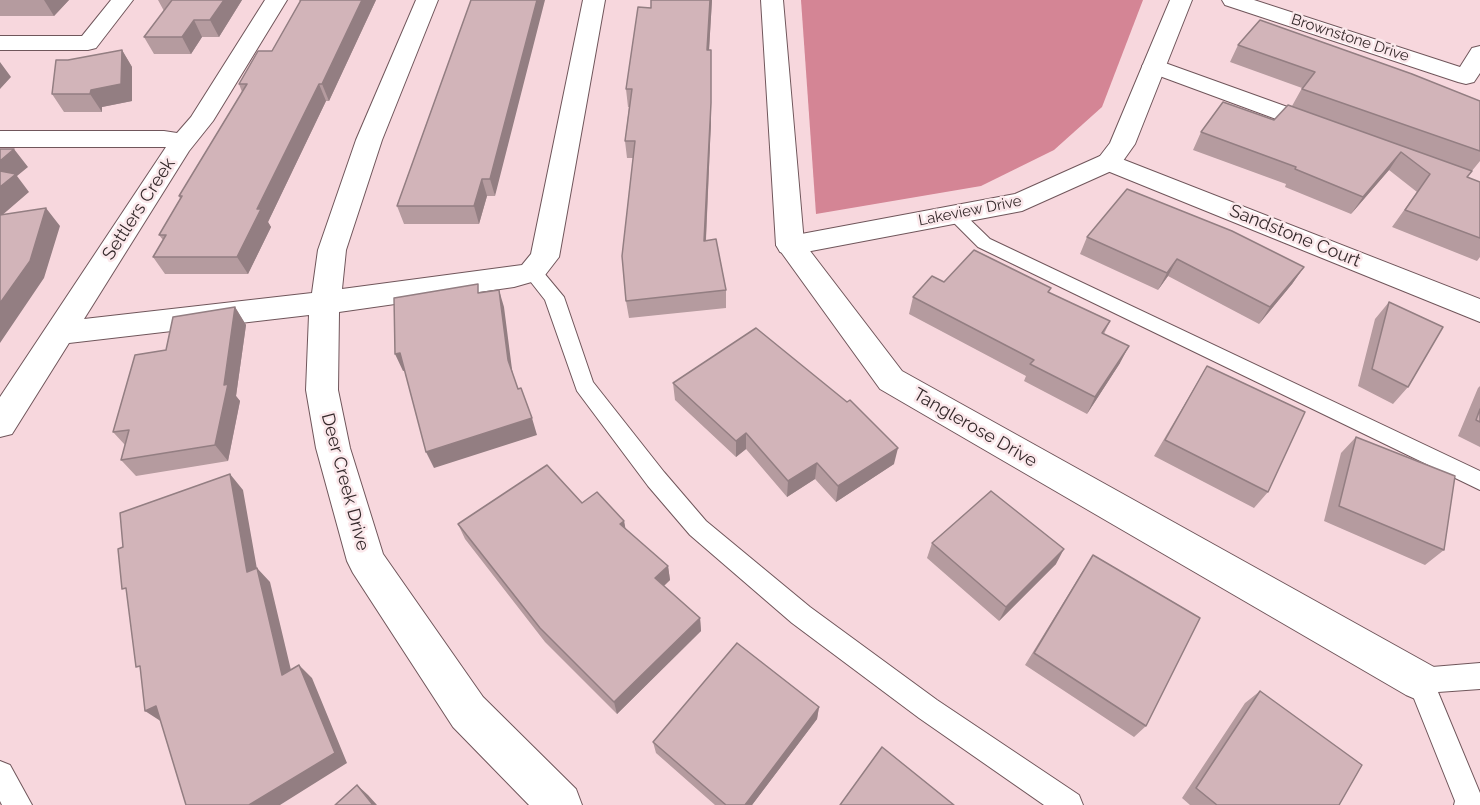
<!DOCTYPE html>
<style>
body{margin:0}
canvas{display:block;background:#f7d7dd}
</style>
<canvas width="1480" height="805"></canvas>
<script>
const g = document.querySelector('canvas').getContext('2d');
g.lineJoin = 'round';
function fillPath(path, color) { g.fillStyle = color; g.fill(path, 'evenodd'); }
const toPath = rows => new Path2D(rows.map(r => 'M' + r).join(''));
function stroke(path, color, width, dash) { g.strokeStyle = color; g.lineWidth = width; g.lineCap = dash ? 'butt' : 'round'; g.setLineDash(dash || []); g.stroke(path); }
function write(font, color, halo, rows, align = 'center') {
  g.font = font + ' Raleway,sans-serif'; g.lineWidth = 5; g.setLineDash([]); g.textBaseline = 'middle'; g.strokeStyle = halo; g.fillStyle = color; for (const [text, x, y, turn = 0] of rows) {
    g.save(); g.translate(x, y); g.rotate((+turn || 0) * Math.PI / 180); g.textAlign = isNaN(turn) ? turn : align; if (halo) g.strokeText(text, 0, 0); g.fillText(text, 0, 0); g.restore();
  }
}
fillPath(toPath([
 [801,0,1143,0,1102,107,1054,150,981,186,816,214]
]), '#d48595');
const service = toPath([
 [954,208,960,210,990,239,1480,471,1480,490,978,247,945,214,948,210,954,208],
 [532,265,539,267,564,297,593,382,664,472,706,521,810,607,937,700,1079,795,1083,805,1044,805,919,718,792,623,690,535,648,486,577,391,545,300,523,272,525,267,532,265],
 [1480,663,1480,689,1438,692,1480,793,1480,805,1454,805,1455,801,1407,681,1411,672,1420,668,1480,663],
 [0,761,10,765,32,805,2,805,0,801,0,761]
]);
const minor = toPath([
 [111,0,133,0,96,48,88,50,0,50,0,36,82,36,111,0],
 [265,0,287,0,213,121,189,151,84,319,312,293,318,250,356,140,416,0,438,0,382,140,346,250,342,289,522,265,531,254,583,0,605,0,559,257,542,279,514,287,339,312,338,390,350,448,383,554,483,697,576,789,582,805,529,805,453,727,353,573,347,561,316,448,306,390,309,315,69,343,12,434,0,437,0,397,166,147,0,147,0,131,164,131,177,133,191,117,265,0],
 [761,0,783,0,804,243,902,371,1434,667,1440,681,1434,695,1420,701,1406,695,880,389,776,245,761,0],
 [1222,0,1254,0,1460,67,1472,48,1480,46,1480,73,1474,82,1466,84,1458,82,1225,5,1222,0],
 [1154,59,1332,123,1336,128,1332,133,1323,136,1314,133,1146,71,1142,66,1146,61,1154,59],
 [1109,154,1480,299,1480,322,1100,168,1096,162,1100,156,1109,154]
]);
const tertiary = toPath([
 [1170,0,1192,0,1135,144,1118,168,1022,211,790,255,780,252,776,245,780,238,1015,194,1100,156,1110,143,1170,0]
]);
stroke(service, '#70565b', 2);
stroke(minor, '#70565b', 2);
stroke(tertiary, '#70565b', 2);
fillPath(service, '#fff');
fillPath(minor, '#fff');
fillPath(tertiary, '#fff');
fillPath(toPath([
 [0,0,69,0,54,16,0,16],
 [158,0,242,0,219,37,202,37,191,54,154,54,144,37,164,11],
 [299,0,376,0,329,101,326,101,268,222,271,227,248,274,165,274,153,257,163,240,159,235,180,199,179,196,242,92,239,84,272,51,300,2],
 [471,0,495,196,487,196,479,224,404,224,397,206],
 [651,0,712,0,709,50,711,50,711,121,706,240,726,290,726,308,629,318,626,301,633,158,627,158,625,141,629,107,628,107,626,89,651,8],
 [1238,45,1480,101,1480,161,1467,177,1480,182,1480,257,1477,261,1392,227,1417,192,1389,170,1351,214,1285,187,1286,184,1193,150,1201,132,1274,120,1292,106,1302,88,1230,62],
 [122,50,132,67,132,101,102,107,102,112,64,112,52,94,68,60],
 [1087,237,1304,267,1292,284,1259,324,1168,276,1158,290,1080,254],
 [944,282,1049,293,1110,321,1104,334,1120,363,1087,414,1024,381,1026,376,909,314,913,297],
 [1389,302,1408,387,1393,404,1358,386,1375,319],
 [235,307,246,325,236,396,240,401,228,461,136,476,121,460,125,445,113,432,166,350],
 [1207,366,1268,492,1254,508,1154,456],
 [673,383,894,464,836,502,815,479,787,497,746,449,736,457,675,400],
 [1480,386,1480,447,1458,436,1478,388],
 [1356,437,1444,550,1425,565,1324,521,1341,453],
 [582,503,624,521,625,529,668,566,670,580,664,586,700,618,701,631,617,714,545,642,465,539,458,524],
 [932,543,1056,564,999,621,927,558],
 [1084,569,1146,726,1134,737,1025,665],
 [1260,691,1339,805,1190,805,1182,798,1245,703],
 [819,707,817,719,752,805,715,805,656,753,653,742]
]), '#b59b9f');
fillPath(toPath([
 [44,0,69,0,54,16],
 [224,0,242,0,219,37,210,20],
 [362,0,376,0,329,101,322,84],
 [537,0,545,0,495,196,490,179],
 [710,0,712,0,708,67,707,50],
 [194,20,202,37,191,54,182,37],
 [122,50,132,67,132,101,102,107,102,112,90,94,91,90],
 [711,50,711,121,705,258,704,241],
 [0,62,11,77,0,89],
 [319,84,326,101,268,222,271,227,248,274,237,257,257,209],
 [14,149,28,167,17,176,29,192,0,217,0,161],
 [1401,152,1389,170,1351,214,1363,197],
 [482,179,487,196,479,224,474,206],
 [46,208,60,226,44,278,0,343,0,303],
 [1177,259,1168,276,1158,290,1167,273],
 [1304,267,1292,284,1259,324,1270,307],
 [499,290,504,307,513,377,508,360],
 [235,307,246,325,236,396,240,401,228,461,215,445],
 [1129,346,1120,363,1087,414,1095,397],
 [400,353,408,370,403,371,395,354],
 [532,418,537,435,434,468,426,452],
 [746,433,746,449,736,457,736,441],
 [898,448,894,464,836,502,838,486],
 [817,463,815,479,787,497,788,481],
 [230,474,243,490,260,586,247,572],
 [624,521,627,536,620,524],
 [1064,549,1056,564,999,621,1006,607],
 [668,566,670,580,657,592,655,578],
 [257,568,270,582,295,687,282,675],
 [700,618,701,631,617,714,614,702],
 [299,665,312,678,347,763,280,805,249,805],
 [156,706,162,722,145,711],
 [819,707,817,719,752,805,745,805],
 [357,785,368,795,377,805,373,805]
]), '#937e82');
const building = toPath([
 [172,0,224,0,210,20,194,20,182,37,144,37,172,0],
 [301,0,362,0,322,84,319,84,257,209,261,209,237,257,153,257,166,235,159,235,182,196,179,196,247,84,239,84,258,51,272,51,301,0],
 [471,0,537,0,490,179,482,179,474,206,397,206,471,0],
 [651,0,710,0,707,50,711,50,711,103,704,241,716,239,726,290,626,301,622,256,635,141,625,141,632,89,626,89,638,7,651,8,651,0],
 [1260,20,1412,74,1480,101,1480,151,1302,89,1315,72,1238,45,1260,20],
 [122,50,121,84,91,90,90,94,52,94,56,60,68,60,122,50],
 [1223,102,1274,120,1288,105,1472,171,1467,177,1480,182,1480,238,1405,210,1430,174,1401,152,1363,197,1295,169,1296,167,1201,132,1223,102],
 [0,149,14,149,0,161,0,149],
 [0,171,16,174,0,187,0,171],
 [1127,189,1232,231,1304,267,1270,307,1177,259,1167,273,1087,237,1127,189],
 [46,208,30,261,0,303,0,215,46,208],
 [974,250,1051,288,1048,292,1110,321,1102,333,1129,346,1095,397,1030,364,1034,360,913,297,932,276,944,282,974,250],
 [478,284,478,293,499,290,508,360,518,389,521,388,532,418,426,452,400,353,395,354,394,298,478,284],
 [1389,302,1443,327,1408,387,1372,369,1389,302],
 [235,307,224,385,228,384,215,445,121,460,129,430,113,432,135,355,166,350,173,317,235,307],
 [756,328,847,402,850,400,898,448,838,486,817,463,788,481,746,433,736,441,673,383,756,328],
 [1207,366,1305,412,1268,492,1165,440,1207,366],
 [1480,409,1480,422,1476,420,1480,409],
 [1356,437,1455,476,1444,550,1339,506,1356,437],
 [547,465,582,503,597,492,624,521,620,524,668,566,655,578,700,618,614,702,540,628,458,524,547,465],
 [230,474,247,572,257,568,282,675,299,665,335,753,249,805,186,805,156,706,145,711,140,666,136,667,126,588,122,589,118,549,123,547,120,513,230,474],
 [991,491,1064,549,1006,607,932,543,991,491],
 [1093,555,1200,618,1146,726,1034,653,1093,555],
 [737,643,819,707,745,805,726,805,653,742,737,643],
 [1260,691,1362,765,1339,805,1217,805,1196,788,1260,691],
 [882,747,954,805,840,805,882,747],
 [357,785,373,805,335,805,357,785]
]);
fillPath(building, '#d2b4b9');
stroke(building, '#937e82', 1.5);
write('15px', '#362a2c', '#fbe8eb', [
 ["Brownstone Drive",1350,38,18],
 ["Lakeview Drive",970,211,-11]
]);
write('18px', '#362a2c', '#fbe8eb', [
 ["Settlers Creek",139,209,-57],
 ["Sandstone Court",1295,236,22],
 ["Tanglerose Drive",975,428,30],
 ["Deer Creek Drive",345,482,75]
]);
</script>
